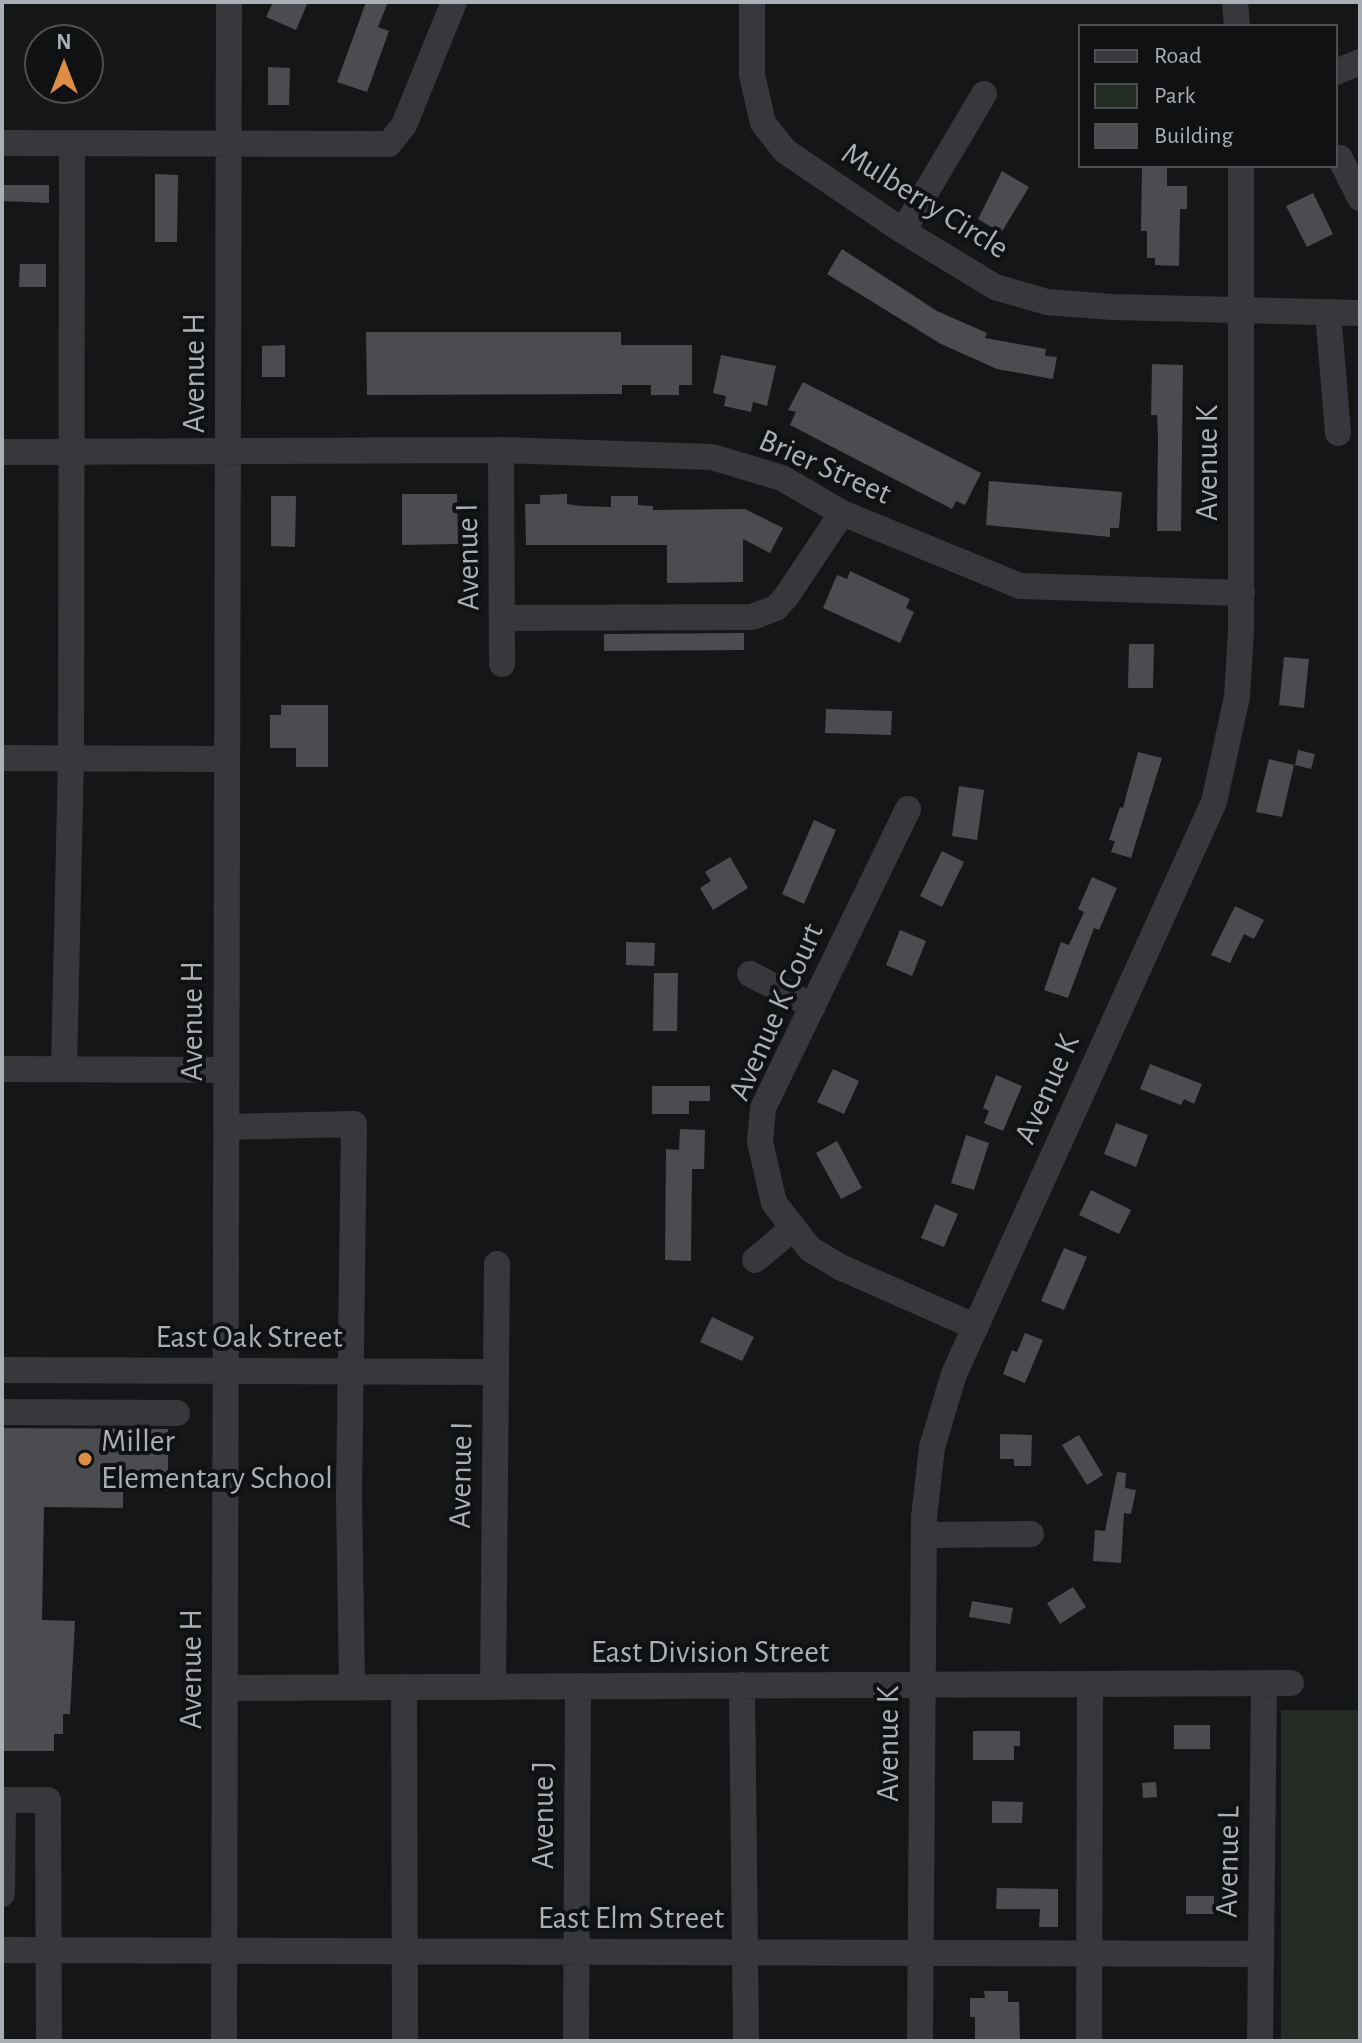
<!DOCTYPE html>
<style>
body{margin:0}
#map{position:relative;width:1362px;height:2043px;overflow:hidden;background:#151617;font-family:"Alegreya Sans",sans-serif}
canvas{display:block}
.frame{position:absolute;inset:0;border:4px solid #a9afb5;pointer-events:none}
.legend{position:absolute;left:1078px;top:24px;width:260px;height:144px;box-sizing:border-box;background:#101112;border:2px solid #4d5053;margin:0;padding:10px 14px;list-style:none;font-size:24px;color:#a9afb5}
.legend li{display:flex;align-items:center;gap:16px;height:40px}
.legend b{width:40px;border:2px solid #4d5053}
.north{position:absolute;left:24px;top:24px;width:80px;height:80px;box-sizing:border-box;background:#101112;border:2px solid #4d5053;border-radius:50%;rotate:0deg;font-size:22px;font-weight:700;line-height:32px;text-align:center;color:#a9afb5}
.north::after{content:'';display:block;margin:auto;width:28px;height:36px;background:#de8d47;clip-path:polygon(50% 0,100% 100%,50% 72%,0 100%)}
</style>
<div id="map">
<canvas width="1362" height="2043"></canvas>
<div class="frame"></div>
<ul class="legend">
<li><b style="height:10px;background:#37383b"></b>Road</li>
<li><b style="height:22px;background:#242b24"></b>Park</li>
<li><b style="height:22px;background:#4a4c4f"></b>Building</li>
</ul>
<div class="north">N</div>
</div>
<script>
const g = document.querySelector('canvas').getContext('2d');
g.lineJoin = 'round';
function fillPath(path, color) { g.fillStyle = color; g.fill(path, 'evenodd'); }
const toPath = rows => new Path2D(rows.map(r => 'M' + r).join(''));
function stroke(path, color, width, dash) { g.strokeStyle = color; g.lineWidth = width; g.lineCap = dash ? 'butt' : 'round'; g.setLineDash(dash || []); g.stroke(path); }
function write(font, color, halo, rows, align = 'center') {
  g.font = font + ' "Alegreya Sans",sans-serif'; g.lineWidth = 8; g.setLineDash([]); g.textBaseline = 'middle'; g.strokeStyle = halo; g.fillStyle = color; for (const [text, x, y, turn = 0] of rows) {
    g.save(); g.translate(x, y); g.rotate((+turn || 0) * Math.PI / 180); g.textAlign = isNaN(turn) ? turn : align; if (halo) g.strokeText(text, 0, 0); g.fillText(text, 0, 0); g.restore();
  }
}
fillPath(toPath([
 [1281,1710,1360,1710,1360,2041,1281,2041]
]), '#242b24');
fillPath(toPath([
 [273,2,308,2,296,30,266,17],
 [366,2,388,2,378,27,389,31,367,92,337,82],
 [268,67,290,68,289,105,268,105],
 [1142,166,1167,166,1167,186,1187,186,1187,209,1180,209,1179,266,1155,265,1155,258,1147,258,1147,231,1141,231],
 [1002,171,1029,187,1001,233,978,219],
 [155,174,178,175,177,242,155,242],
 [2,185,49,185,49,203,2,201],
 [1313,193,1333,234,1307,247,1286,206],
 [842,249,937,311,987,333,985,338,1046,349,1045,356,1057,357,1053,379,997,369,941,344,827,274],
 [20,264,46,264,46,287,19,287],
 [366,332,621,332,621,345,692,345,692,385,679,385,679,395,651,395,651,385,622,385,622,394,367,395],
 [285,345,285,377,262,377,262,346],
 [721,355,776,366,767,406,753,402,751,412,724,406,726,396,713,393],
 [1152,364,1183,365,1181,531,1157,531,1158,438,1157,415,1151,415],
 [803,382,981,473,965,505,956,501,952,509,790,425,796,412,788,410],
 [989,481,1122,492,1119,528,1110,528,1110,537,986,525],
 [402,494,457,494,458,544,402,545],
 [567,494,567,504,581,506,611,507,611,496,638,496,638,505,653,506,653,510,745,509,783,528,770,553,743,539,743,582,667,583,667,545,526,545,525,504,540,504,540,495],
 [271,496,296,496,295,547,271,546],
 [850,571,910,599,906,608,914,612,900,643,823,608,837,575,847,579],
 [744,633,744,650,604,651,604,634],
 [1129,644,1154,644,1153,688,1128,688],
 [1284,657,1309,659,1304,708,1279,705],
 [281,705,328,705,328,767,296,767,296,748,270,748,270,715,281,715],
 [826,709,892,711,891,735,825,733],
 [1298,750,1315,754,1311,769,1295,765],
 [1138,752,1162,758,1131,858,1111,852,1115,841,1109,840,1120,807,1123,808],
 [1269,759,1294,765,1282,817,1256,812],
 [959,786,984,790,977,840,952,836],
 [814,820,836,830,804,904,782,894],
 [942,851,964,862,942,907,920,896],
 [730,857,748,888,713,910,700,888,711,881,705,872],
 [1092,877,1117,888,1099,930,1094,928,1068,998,1044,990,1061,942,1069,945,1084,912,1078,909],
 [1235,906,1264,920,1254,939,1244,934,1230,963,1211,955],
 [900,930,926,941,912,976,886,965],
 [626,942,655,943,654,966,626,965],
 [654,973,678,973,677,1031,653,1031],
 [1150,1064,1202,1084,1194,1104,1184,1099,1181,1105,1140,1089],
 [833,1069,859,1081,844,1114,817,1102],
 [996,1075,1022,1086,1003,1131,984,1123,989,1111,983,1108],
 [652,1086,710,1086,710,1101,689,1101,689,1114,652,1114],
 [1116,1123,1148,1135,1136,1167,1104,1154],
 [680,1129,705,1130,704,1169,692,1169,691,1261,665,1260,666,1149,679,1150],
 [966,1135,989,1143,974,1190,951,1183],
 [837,1141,862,1188,841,1199,816,1153],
 [1091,1190,1131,1210,1119,1234,1079,1215],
 [935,1204,958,1214,944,1247,921,1238],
 [1064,1248,1087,1257,1064,1310,1041,1301],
 [712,1317,754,1337,742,1361,700,1342],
 [1025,1333,1043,1340,1025,1383,1003,1374,1012,1350,1017,1352],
 [2,1428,168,1429,168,1491,123,1490,123,1508,44,1507,42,1620,75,1621,70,1714,63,1714,63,1734,54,1734,54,1751,2,1751],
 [1000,1434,1032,1435,1031,1466,1014,1466,1014,1459,1000,1459],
 [1079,1435,1103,1475,1087,1485,1062,1445],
 [1117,1472,1126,1473,1125,1488,1136,1490,1131,1514,1124,1513,1121,1563,1093,1561,1095,1530,1105,1531],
 [1073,1587,1086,1607,1060,1624,1047,1603],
 [972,1601,1013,1608,1010,1624,969,1617],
 [1174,1725,1210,1725,1210,1749,1174,1749],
 [973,1731,1020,1731,1020,1746,1014,1746,1014,1760,973,1760],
 [1156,1782,1157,1797,1143,1798,1142,1783],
 [992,1801,1023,1802,1022,1823,992,1823],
 [997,1888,1058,1889,1058,1927,1039,1927,1040,1909,996,1909],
 [1186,1896,1214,1896,1214,1914,1186,1914],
 [984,1991,1008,1991,1008,2002,1019,2002,1020,2041,975,2041,975,2017,970,2017,970,1998,985,1998]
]), '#4a4c4f');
stroke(toPath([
 [752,2,752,75,763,123,785,151,903,231,995,287,1047,302,1112,307,1360,313],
 [1235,2,1237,26],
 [1336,72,1360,62],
 [2,143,389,144,404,125,454,2],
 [1340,158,1360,198],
 [903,231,984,94],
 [1328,313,1338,433],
 [501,450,502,664],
 [2,452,501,450,712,457,782,478,842,513,1020,586,1242,593],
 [503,618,752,617,776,608,786,597,842,513],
 [2,758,227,759],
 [908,809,763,1108,760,1142,774,1203,810,1249,840,1267,976,1327],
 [750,974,813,1006],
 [2,1069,226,1070],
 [64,1069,71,758,72,144],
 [226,1127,354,1124,349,1495,352,1687],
 [755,1260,792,1229],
 [2,1370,495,1372],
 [2,1412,177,1413],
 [924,1535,1031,1534],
 [742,1685,746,2041],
 [404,1687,405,2041],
 [493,1687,497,1264],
 [225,1688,1291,1683],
 [2,1800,48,1800,49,2041],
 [2,1894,3,1800],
 [2,1950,1260,1954],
 [224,2041,229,2],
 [576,2041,578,1686],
 [920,2041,924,1517,932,1447,954,1374,1214,802,1237,697,1241,631,1241,166],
 [1089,2041,1090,1684],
 [1260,2041,1264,1683]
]), '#37383b', 26);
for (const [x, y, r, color] of [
 [85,1459,8,"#de8d47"]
]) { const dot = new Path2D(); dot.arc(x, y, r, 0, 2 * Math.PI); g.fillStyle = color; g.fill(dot); stroke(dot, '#101112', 3); }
write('32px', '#a9afb5', '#101112', [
 ["Mulberry Circle",925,201,32],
 ["Avenue H",194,373,-90],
 ["Avenue K",1207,463,-90],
 ["Brier Street",825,467,24],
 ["Avenue I",468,557,-91],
 ["Avenue K Court",776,1012,-66],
 ["Avenue H",192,1021,-90],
 ["Avenue K",1047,1089,-66],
 ["East Oak Street",249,1337],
 ["Avenue I",461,1475,-89],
 ["East Division Street",710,1652],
 ["Avenue H",191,1669,-90],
 ["Avenue K",888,1744,-90],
 ["Avenue J",543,1815,-90],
 ["Avenue L",1228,1862,-89],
 ["East Elm Street",631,1918]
]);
write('32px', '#a9afb5', '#101112', [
 ["Miller",101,1441],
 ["Elementary School",101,1478]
], 'left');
</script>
